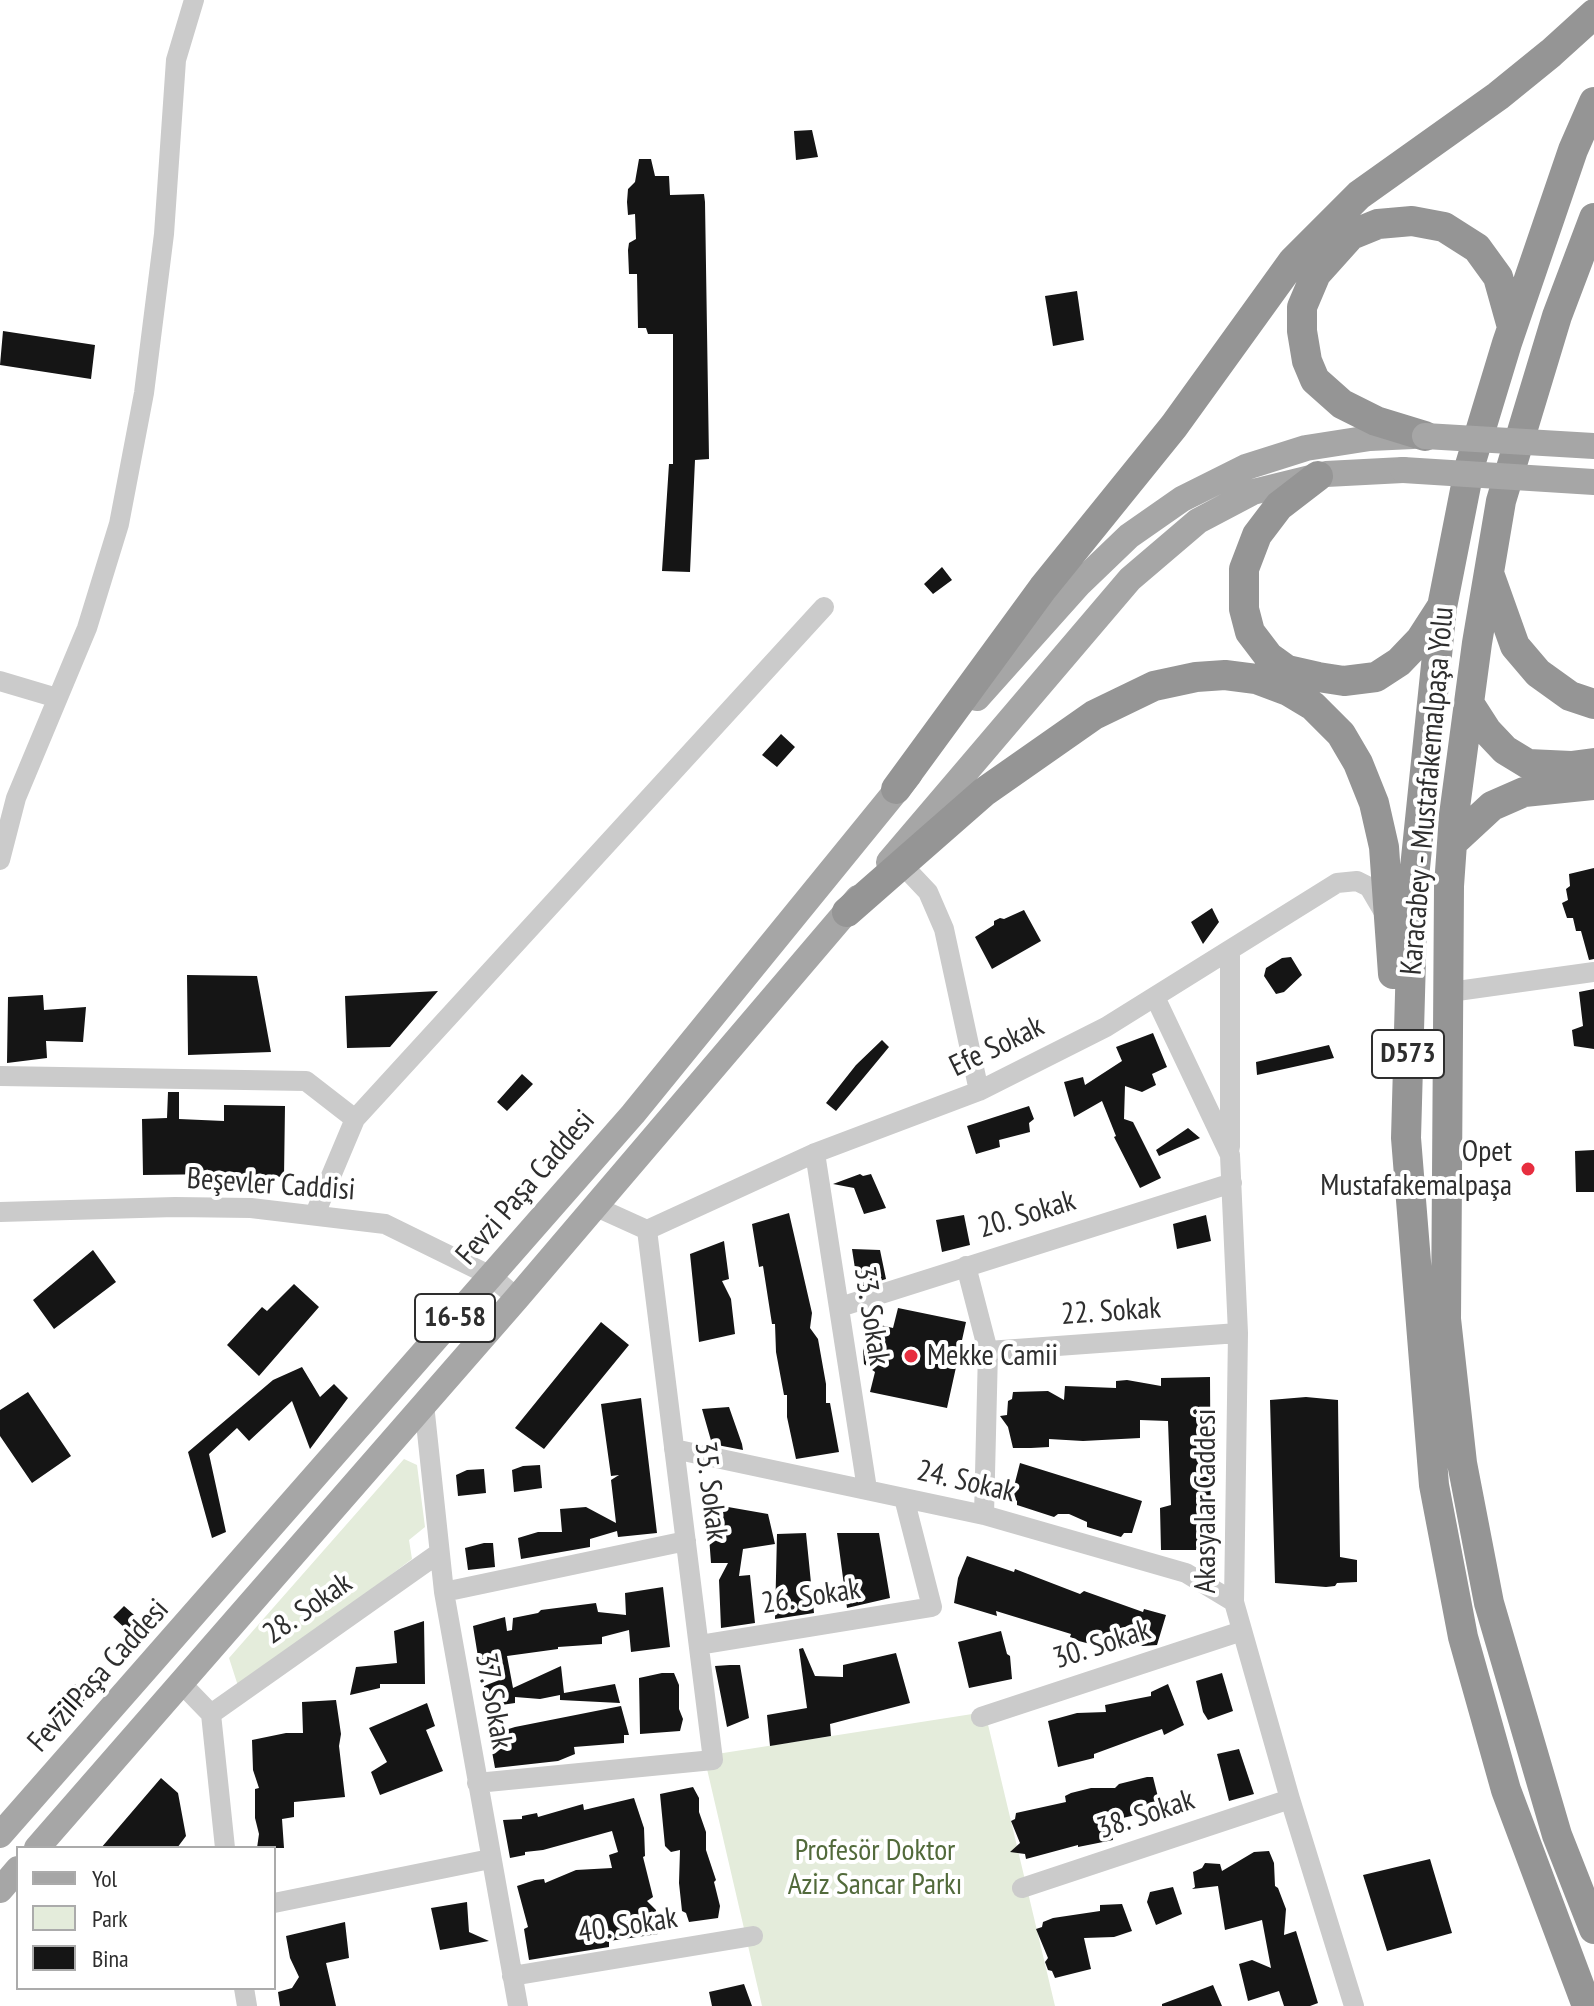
<!DOCTYPE html>
<meta charset="utf-8">
<style>
body{margin:0}
#map{position:relative;width:1594px;height:2006px;overflow:hidden;background:#fff;font-family:"PT Sans Narrow",sans-serif}
canvas{display:block}
.legend{position:absolute;left:16px;top:1846px;width:260px;height:144px;box-sizing:border-box;background:#fff;border:2px solid #ababab;margin:0;padding:10px 14px;list-style:none;font-size:24px;color:#2e2e2e}
.legend li{display:flex;align-items:center;gap:16px;height:40px}
.legend b{width:40px;border:2px solid #ababab}
</style>
<div id="map">
<canvas width="1594" height="2006"></canvas>
<ul class="legend">
<li><b style="height:10px;background:#a6a6a6"></b>Yol</li>
<li><b style="height:22px;background:#e4ecdb"></b>Park</li>
<li><b style="height:22px;background:#151515"></b>Bina</li>
</ul>
</div>
<script>
const g = document.querySelector('canvas').getContext('2d');
g.lineJoin = 'round';
function fillPath(path, color) { g.fillStyle = color; g.fill(path, 'evenodd'); }
const toPath = rows => new Path2D(rows.map(r => 'M' + r).join(''));
function stroke(path, color, width, dash) { g.strokeStyle = color; g.lineWidth = width; g.lineCap = dash ? 'butt' : 'round'; g.setLineDash(dash || []); g.stroke(path); }
function write(font, color, halo, rows, align = 'center') {
  g.font = font + ' "PT Sans Narrow",sans-serif'; g.lineWidth = 8; g.setLineDash([]); g.textBaseline = 'middle'; g.strokeStyle = halo; g.fillStyle = color; for (const [text, x, y, turn = 0] of rows) {
    g.save(); g.translate(x, y); g.rotate((+turn || 0) * Math.PI / 180); g.textAlign = isNaN(turn) ? turn : align; if (halo) g.strokeText(text, 0, 0); g.fillText(text, 0, 0); g.restore();
  }
}
fillPath(toPath([
 [404,1459,417,1465,425,1527,409,1540,412,1559,239,1689,229,1658],
 [985,1712,1055,2006,762,2006,704,1756]
]), '#e4ecdb');
fillPath(toPath([
 [812,130,818,157,796,160,794,131],
 [639,159,651,159,655,176,669,176,670,195,704,194,705,202,709,459,695,460,690,572,662,571,669,464,673,464,673,334,648,334,646,328,638,328,637,274,629,274,628,250,629,243,636,239,635,214,628,215,627,202,628,189,635,182],
 [1077,291,1084,340,1053,346,1045,296],
 [3,331,95,345,91,379,0,365],
 [942,567,952,580,933,594,924,584],
 [781,734,795,747,777,767,762,755],
 [1594,868,1594,959,1589,960,1581,931,1576,931,1573,918,1567,918,1562,903,1568,900,1566,889,1570,886,1569,874],
 [1212,908,1219,922,1203,944,1191,922],
 [1024,910,1041,941,992,969,975,937,994,925,994,921,1000,918,1004,919],
 [1291,957,1302,975,1284,992,1276,994,1264,976,1266,968,1282,958],
 [187,975,257,976,271,1052,188,1055],
 [1594,989,1594,1049,1574,1046,1572,1030,1583,1026,1579,992],
 [438,991,390,1047,347,1048,345,996],
 [43,995,44,1010,86,1007,83,1042,46,1041,47,1058,7,1063,8,997],
 [1153,1033,1167,1067,1152,1074,1156,1085,1142,1092,1125,1086,1124,1119,1133,1122,1161,1178,1140,1188,1114,1137,1116,1136,1102,1101,1074,1117,1064,1082,1083,1077,1085,1085,1122,1061,1116,1047],
 [882,1040,889,1047,836,1111,826,1103,856,1065],
 [1329,1045,1334,1058,1257,1075,1256,1062],
 [522,1074,533,1084,507,1111,497,1102],
 [168,1092,179,1092,179,1119,224,1121,224,1105,285,1106,284,1177,221,1174,143,1175,142,1119,167,1118],
 [1029,1106,1034,1119,1029,1123,1030,1132,999,1140,1000,1147,976,1154,967,1126],
 [1188,1128,1200,1138,1159,1156,1156,1150],
 [1594,1150,1594,1192,1576,1192,1575,1151],
 [860,1174,863,1176,871,1174,886,1208,864,1214,854,1188,833,1184],
 [789,1213,812,1313,810,1328,818,1339,826,1384,826,1403,830,1403,839,1452,796,1459,787,1417,787,1395,784,1395,776,1352,775,1324,772,1324,763,1266,759,1267,752,1224],
 [964,1215,970,1245,942,1252,936,1220],
 [1206,1215,1211,1241,1177,1249,1173,1224],
 [724,1241,729,1279,722,1281,731,1299,735,1334,699,1342,690,1254],
 [852,1249,880,1250,886,1279,858,1288],
 [93,1250,116,1282,54,1329,33,1300],
 [294,1284,319,1307,259,1376,227,1345,262,1307,267,1311],
 [898,1308,966,1322,947,1408,870,1392,875,1372,864,1364,863,1349,870,1333,880,1325,893,1328],
 [601,1322,629,1345,544,1449,515,1428],
 [302,1367,320,1397,334,1384,348,1398,310,1449,292,1401,249,1441,237,1428,209,1454,226,1532,212,1538,188,1452,273,1380],
 [1210,1377,1211,1550,1161,1550,1160,1508,1171,1505,1168,1421,1140,1420,1140,1438,1083,1441,1049,1439,1049,1447,1031,1448,1013,1448,1008,1427,1000,1416,1007,1415,1008,1401,1012,1399,1013,1392,1048,1391,1064,1400,1065,1386,1116,1388,1116,1381,1127,1380,1161,1386,1161,1378],
 [28,1392,71,1456,32,1483,0,1436,0,1410],
 [1306,1397,1338,1400,1340,1557,1357,1560,1357,1582,1337,1583,1335,1586,1326,1587,1275,1583,1270,1400],
 [641,1398,657,1533,618,1537,617,1531,590,1539,590,1547,521,1559,518,1538,538,1532,562,1532,560,1509,586,1507,616,1523,611,1480,619,1475,611,1476,601,1404],
 [729,1407,742,1444,743,1450,712,1444,702,1409],
 [1020,1463,1142,1501,1132,1533,1124,1533,1121,1537,1087,1527,1087,1522,1069,1514,1058,1514,1054,1517,1017,1505,1017,1501,1011,1498],
 [540,1465,542,1488,514,1492,512,1470,523,1466],
 [484,1469,486,1493,458,1496,456,1475,467,1470],
 [728,1507,768,1514,775,1544,743,1549,739,1576,750,1575,755,1623,721,1628,719,1580,728,1563,711,1563,707,1510],
 [806,1533,814,1613,775,1619,777,1534],
 [837,1533,879,1533,890,1598,847,1608],
 [484,1543,493,1543,495,1567,468,1570,465,1548],
 [967,1556,1014,1572,1015,1569,1080,1594,1084,1591,1143,1612,1144,1609,1166,1615,1157,1645,1143,1646,1117,1637,1112,1650,1079,1641,1070,1637,1071,1634,996,1611,997,1616,954,1603,958,1578],
 [663,1587,670,1647,631,1652,629,1630,602,1637,602,1644,558,1647,558,1649,507,1656,513,1688,561,1666,564,1693,615,1684,620,1703,560,1700,560,1695,540,1699,515,1697,515,1703,488,1707,484,1686,502,1679,479,1663,473,1626,505,1617,507,1631,512,1630,513,1618,538,1613,541,1610,596,1603,598,1612,626,1615,625,1593],
 [124,1606,141,1621,129,1632,113,1617],
 [424,1621,425,1684,380,1684,380,1688,350,1695,356,1667,397,1663,394,1631],
 [1001,1631,1007,1654,1010,1656,1012,1679,969,1688,958,1642],
 [803,1648,815,1676,843,1677,843,1665,896,1653,910,1703,830,1724,831,1736,770,1746,767,1715,807,1708,799,1649],
 [730,1665,740,1665,749,1718,727,1727,715,1666],
 [662,1673,674,1673,679,1685,679,1709,683,1719,680,1731,640,1734,639,1678],
 [1222,1673,1233,1711,1208,1720,1203,1712,1196,1681],
 [75,1684,88,1696,62,1727,48,1713],
 [1168,1684,1184,1725,1164,1735,1162,1729,1094,1754,1094,1758,1058,1767,1048,1721,1077,1713,1106,1712,1105,1705,1151,1696,1151,1692],
 [336,1700,341,1734,339,1746,345,1797,294,1802,294,1817,282,1819,284,1848,257,1848,259,1834,255,1818,255,1789,259,1788,253,1770,252,1740,286,1733,303,1733,302,1702],
 [427,1703,435,1726,426,1730,443,1771,380,1795,371,1772,387,1762,369,1728],
 [621,1706,629,1735,624,1735,624,1743,574,1747,575,1754,558,1761,495,1768,489,1735,515,1727],
 [1239,1749,1254,1794,1229,1801,1217,1754],
 [1147,1777,1153,1777,1161,1809,1110,1821,1113,1840,1078,1847,1078,1845,1026,1859,1025,1854,1010,1852,1020,1843,1011,1821,1015,1819,1016,1813,1066,1802,1065,1796,1071,1793,1091,1788,1115,1788,1119,1784],
 [161,1778,178,1793,186,1836,177,1848,101,1848],
 [693,1787,699,1798,699,1812,706,1832,706,1850,716,1880,714,1882,720,1906,718,1918,689,1922,686,1913,682,1911,679,1883,680,1850,671,1852,665,1846,660,1794],
 [634,1798,644,1828,645,1856,643,1857,653,1897,647,1901,656,1910,658,1934,609,1941,609,1947,529,1960,524,1929,528,1927,517,1886,535,1880,544,1879,545,1883,576,1870,612,1868,609,1855,618,1852,612,1831,543,1850,525,1852,525,1855,510,1858,503,1820,522,1819,522,1816,537,1813,538,1817,583,1804,584,1810],
 [1269,1851,1274,1863,1275,1886,1278,1888,1286,1909,1284,1935,1296,1931,1318,2003,1310,2006,1284,2006,1279,1991,1248,2001,1239,1964,1252,1960,1271,1968,1262,1920,1225,1930,1218,1886,1192,1889,1195,1887,1193,1872,1202,1868,1205,1863,1220,1864,1222,1871,1254,1852],
 [1430,1859,1452,1933,1387,1951,1363,1875],
 [1173,1887,1182,1914,1156,1925,1147,1902,1150,1892],
 [467,1902,469,1932,489,1941,440,1950,431,1908],
 [1122,1904,1132,1931,1114,1937,1084,1938,1091,1969,1055,1978,1052,1971,1048,1970,1045,1962,1048,1958,1036,1929,1042,1927,1043,1922,1053,1918,1100,1911,1100,1905],
 [345,1922,349,1958,326,1963,336,2006,280,2006,278,1992,292,1988,299,1977,290,1958,286,1936],
 [744,1984,752,2006,712,2006,709,1992],
 [1213,1985,1222,2006,1162,2006,1162,2004]
]), '#151515');
stroke(toPath([
 [0,681,57,698],
 [894,856,928,892,944,929,979,1091],
 [0,860,16,798,87,628,119,524,144,393,164,234,176,60,194,0],
 [1450,992,1594,972],
 [1155,997,1230,1155,1238,1333,1234,1602,1290,1799,1354,2006],
 [0,1076,306,1081,355,1119],
 [1230,1147,1230,951],
 [815,1153,867,1489],
 [594,1206,647,1230,815,1153,979,1091,1106,1027,1337,883,1357,881,1369,887,1386,916],
 [0,1212,175,1207,251,1208,385,1224,491,1276,517,1298],
 [315,1214,355,1119,824,607],
 [966,1266,988,1351,984,1515],
 [840,1307,1232,1183],
 [988,1351,1238,1333],
 [424,1404,444,1592,518,2006],
 [674,1449,984,1515,1186,1573,1234,1602],
 [444,1592,686,1541],
 [699,1645,932,1607,904,1498],
 [180,1682,211,1714,225,1848],
 [211,1714,439,1553],
 [981,1717,1242,1631],
 [477,1783,713,1760,647,1230],
 [1022,1888,1290,1799],
 [274,1903,490,1859],
 [512,1976,753,1936],
 [244,1988,247,2006]
]), '#cbcbcb', 20);
stroke(toPath([
 [977,698,1079,584,1129,536,1182,499,1246,467,1306,448,1370,438,1413,436],
 [889,862,1130,579,1198,521,1253,492,1326,474,1403,470],
 [0,1835,633,1114,909,775],
 [37,1848,517,1298,858,898],
 [0,1890,18,1869]
]), '#a6a6a6', 26);
stroke(toPath([
 [1594,218,1557,316,1501,501,1477,643,1454,815,1449,886,1446,1319,1462,1463,1489,1603,1557,1835,1594,1929],
 [1425,436,1376,421,1342,404,1315,380,1307,361,1302,331,1302,307,1316,274,1351,235,1378,224,1412,221,1444,227,1477,248,1498,277,1512,327],
 [1318,476,1279,506,1257,535,1244,569,1244,609,1250,632,1269,657,1287,670,1318,677,1344,681,1376,677,1399,662,1421,639,1441,608],
 [1490,576,1515,646,1538,673,1570,696,1594,704],
 [1469,703,1487,731,1505,750,1528,764,1571,766,1594,763],
 [896,789,1043,588,1174,426,1293,261,1359,195,1498,96,1551,53,1594,14],
 [1452,843,1492,806,1524,792,1594,785],
 [847,912,984,792,1094,715,1154,686,1196,677,1225,675,1256,679,1288,691,1313,706,1341,734,1358,763,1374,803,1384,847,1393,974],
 [1587,2006,1506,1790,1463,1637,1434,1485,1406,1138,1413,887,1442,607,1470,465,1507,343,1573,150,1594,102]
]), '#959595', 30);
stroke(toPath([
 [1425,436,1594,446],
 [1403,470,1594,482]
]), '#a6a6a6', 26);
for (const [x, y, r, color] of [
 [1528,1169,8,"#e72e3f"],
 [911,1356,8,"#e72e3f"]
]) { const dot = new Path2D(); dot.arc(x, y, r, 0, 2 * Math.PI); g.fillStyle = color; g.fill(dot); stroke(dot, '#fff', 3); }
for (const [x, y, w] of [
 [1408,1054,72],
 [455,1318,80]
]) { const box = new Path2D(); box.roundRect(x - w / 2, y - 24, w, 48, 6); g.fillStyle = '#fff'; g.fill(box); stroke(box, '#2e2e2e', 2); }
write('bold 28px', '#2e2e2e', null, [
 ["D573",1408,1054],
 ["16-58",455,1318]
]);
write('30px', '#2e2e2e', '#fff', [
 ["Karacabey - Mustafakemalpaşa Yolu",1428,791,-85],
 ["Efe Sokak",997,1047,-26],
 ["Beşevler Caddisi",271,1185,4],
 ["Fevzi Paşa Caddesi",526,1188,-49],
 ["20. Sokak",1027,1215,-17],
 ["22. Sokak",1111,1312,-4],
 ["33. Sokak",871,1316,81],
 ["24. Sokak",966,1482,13],
 ["35. Sokak",710,1491,83],
 ["Akasyalar Caddesi",1206,1501,-90],
 ["26. Sokak",811,1597,-9],
 ["28. Sokak",308,1609,-35],
 ["30. Sokak",1102,1645,-18],
 ["Fevzi Paşa Caddesi",99,1676,-48],
 ["37. Sokak",493,1701,80],
 ["38. Sokak",1146,1815,-18],
 ["40. Sokak",628,1926,-9]
]);
write('30px', '#2e2e2e', '#fff', [
 ["Opet",1512,1152],
 ["Mustafakemalpaşa",1512,1186],
 ["Mekke Camii",927,1356,"left"]
], 'right');
write('30px', '#526a3b', '#fff', [
 ["Profesör Doktor",875,1851],
 ["Aziz Sancar Parkı",875,1885]
]);
</script>
